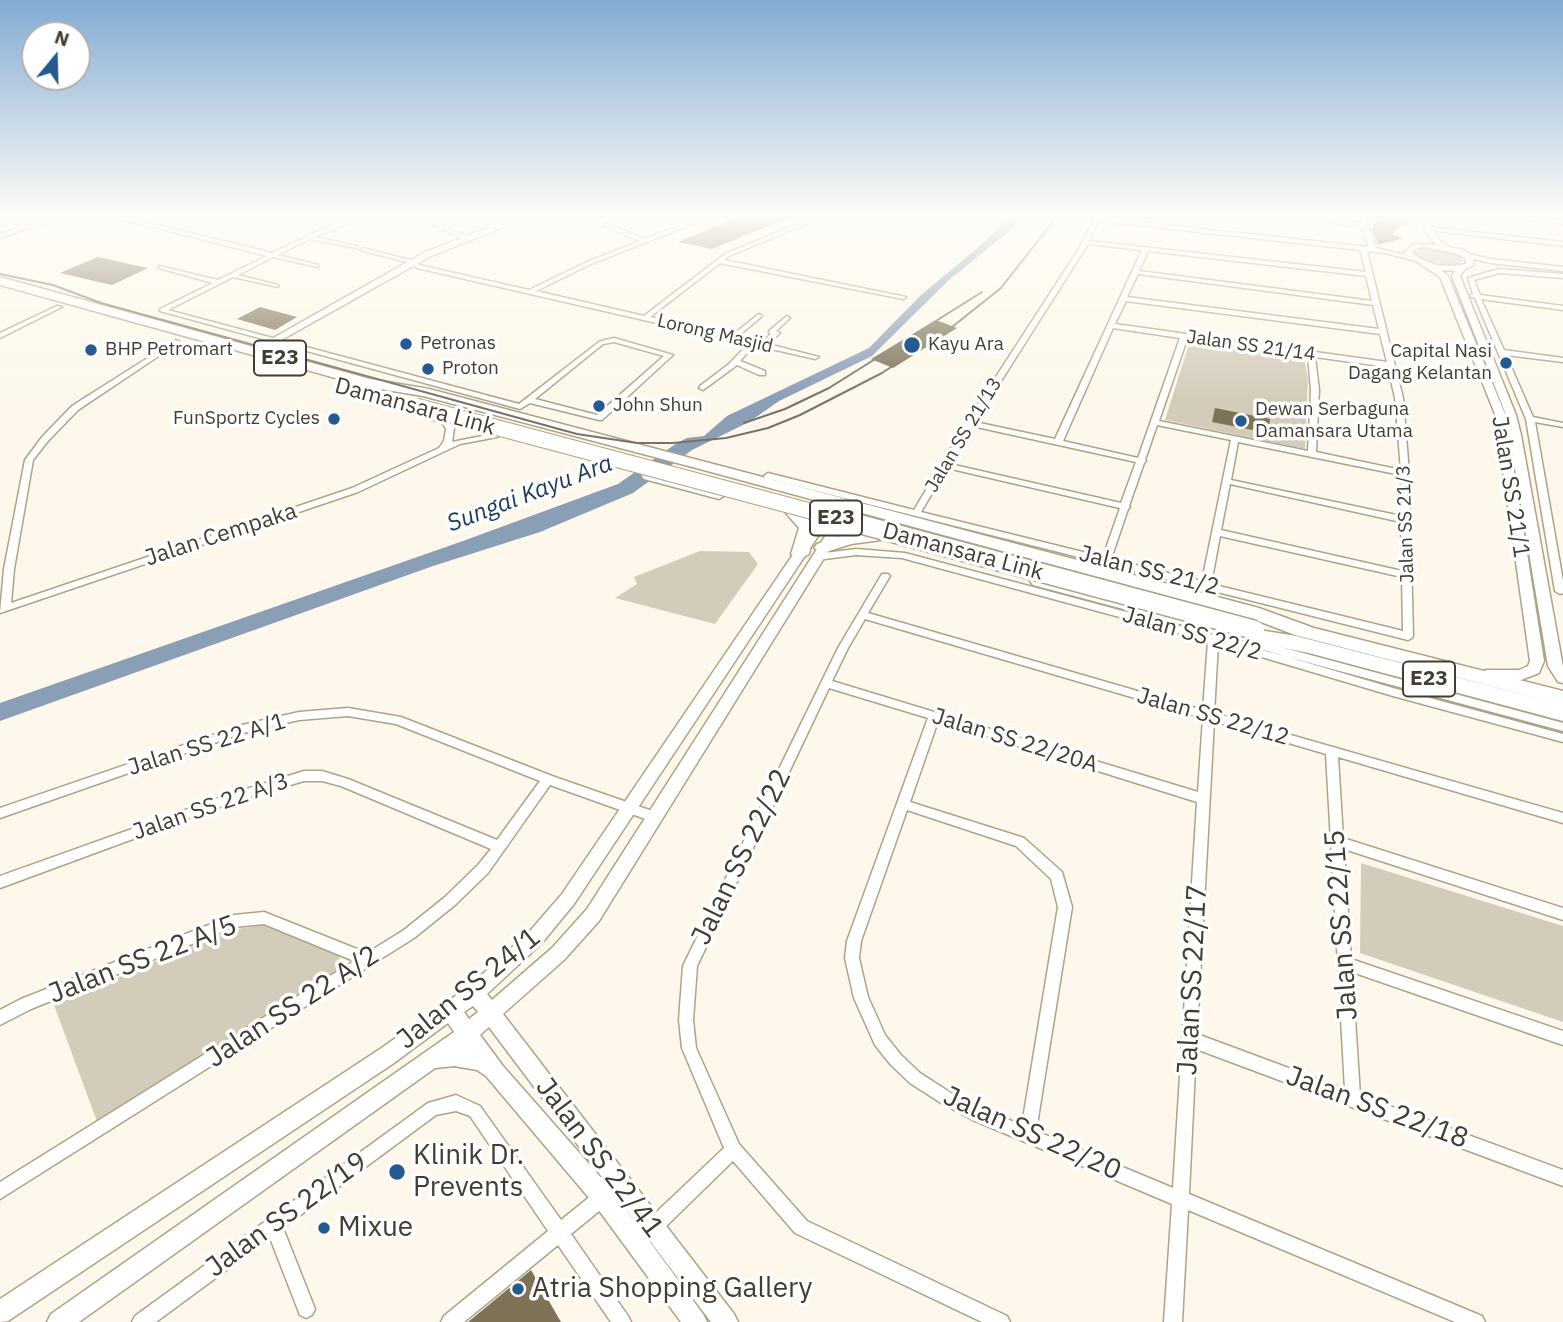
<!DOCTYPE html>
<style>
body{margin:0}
#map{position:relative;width:1563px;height:1322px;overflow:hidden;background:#fdf8eb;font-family:"IBM Plex Sans",sans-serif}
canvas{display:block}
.north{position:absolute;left:21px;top:21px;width:70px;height:70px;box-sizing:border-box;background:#fff;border:2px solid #b3b1ac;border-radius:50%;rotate:19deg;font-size:19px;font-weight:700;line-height:28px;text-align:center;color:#423d30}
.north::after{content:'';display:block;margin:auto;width:24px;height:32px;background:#245991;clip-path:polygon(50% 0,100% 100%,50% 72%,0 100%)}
</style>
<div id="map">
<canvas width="1563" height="1322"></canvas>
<div class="north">N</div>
</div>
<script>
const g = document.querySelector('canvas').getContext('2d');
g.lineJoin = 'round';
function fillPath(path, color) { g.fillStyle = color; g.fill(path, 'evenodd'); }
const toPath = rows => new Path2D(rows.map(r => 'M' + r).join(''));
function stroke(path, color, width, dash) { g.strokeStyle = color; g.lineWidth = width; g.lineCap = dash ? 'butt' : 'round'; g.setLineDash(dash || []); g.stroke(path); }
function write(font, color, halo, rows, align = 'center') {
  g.font = font + ' "IBM Plex Sans",sans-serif'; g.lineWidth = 7; g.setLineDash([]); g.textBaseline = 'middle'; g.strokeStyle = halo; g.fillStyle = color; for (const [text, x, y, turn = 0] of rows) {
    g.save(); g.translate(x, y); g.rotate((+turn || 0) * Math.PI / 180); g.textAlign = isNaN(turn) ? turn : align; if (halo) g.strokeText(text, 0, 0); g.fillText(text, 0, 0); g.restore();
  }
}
fillPath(toPath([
 [1430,247,1456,253,1463,261,1458,264,1442,264,1425,260,1415,253,1419,248],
 [1190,341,1304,357,1308,380,1305,449,1165,420],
 [700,551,749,552,758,564,715,624,615,598,637,584,634,577],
 [1361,863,1563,926,1563,1022,1360,953],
 [265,925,336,947,341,962,337,977,99,1127,54,1005,228,930]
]), '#d4ccba');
fillPath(toPath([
 [1011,214,1024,214,1012,229,950,279,872,356,779,401,749,422,692,450,633,493,540,532,433,566,0,721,0,703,463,541,618,484,677,443,687,438,704,436,727,416,869,348,921,295,987,240]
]), '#8a9eb6');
fillPath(toPath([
 [747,214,796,215,712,249,678,242],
 [1386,215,1408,220,1391,234,1404,238,1378,245,1372,229,1375,226,1372,225],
 [98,257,148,268,112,285,60,273],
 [260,307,297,317,275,330,237,319],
 [936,320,957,328,893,368,871,359],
 [1215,408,1270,419,1268,433,1212,422],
 [531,1270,561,1322,468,1322]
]), '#7e7357');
const street = toPath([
 [58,214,67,214,0,238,0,234,58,214],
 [102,214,113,214,152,224,173,214,181,214,158,225,272,253,322,229,360,214,369,214,315,237,356,246,356,248,310,239,278,255,318,265,318,267,273,257,238,275,278,285,278,287,233,277,168,310,519,404,599,342,605,340,614,338,673,355,602,420,599,420,530,403,520,409,160,311,160,309,213,283,159,268,159,266,218,280,267,256,153,227,147,228,147,226,102,214],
 [614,342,664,356,597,415,535,399,603,344,614,342],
 [413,214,421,214,468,238,463,239,413,214],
 [463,214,471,214,497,227,492,228,463,214],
 [580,214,588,214,594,218,589,219,580,214],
 [709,214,718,214,591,264,536,291,644,316,725,254,821,214,829,214,729,256,724,260,906,297,903,299,720,263,650,317,731,336,759,314,762,316,761,317,737,337,761,343,771,334,769,333,769,331,787,316,790,318,789,319,776,331,780,333,768,344,819,357,815,359,754,345,740,361,765,371,765,375,759,375,737,365,703,390,699,388,700,386,729,364,748,344,417,268,410,263,360,250,363,248,414,261,419,265,529,290,587,262,640,241,604,226,604,224,608,224,645,239,709,214],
 [1097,214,1103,214,1101,218,1369,247,1362,227,1265,214,1284,214,1361,223,1358,214,1364,214,1376,248,1414,257,1414,259,1412,260,1385,253,1367,251,1403,398,1409,473,1413,636,1412,638,1408,640,765,478,764,476,768,473,914,510,966,423,1080,247,1097,214],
 [1099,221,1360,250,1366,272,1089,241,1099,221],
 [1088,244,1142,250,1055,439,975,422,1088,244],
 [1148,251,1366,276,1372,301,1139,271,1148,251],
 [1138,274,1373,305,1379,329,1127,297,1138,274],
 [1126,301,1380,334,1387,362,1115,324,1126,301],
 [1113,328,1180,338,1138,458,1063,441,1113,328],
 [1187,339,1308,356,1311,390,1308,451,1159,421,1187,339],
 [1315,357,1388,367,1395,398,1401,470,1316,452,1319,390,1315,357],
 [1157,425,1231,440,1202,581,1111,559,1128,509,1130,507,1129,506,1144,463,1146,461,1145,460,1157,425],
 [972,426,1136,462,1121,503,950,464,972,426],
 [1238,442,1401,475,1401,516,1231,480,1238,442],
 [947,468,1120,508,1103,557,921,512,947,468],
 [1230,484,1401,522,1402,571,1221,530,1230,484],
 [1220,536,1402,577,1403,631,1211,584,1220,536],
 [1409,214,1426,214,1427,215,1424,217,1409,214],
 [1485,214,1506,214,1563,220,1563,224,1485,214],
 [1430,227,1563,242,1563,246,1428,230,1427,229,1430,227],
 [1465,253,1490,259,1563,267,1563,271,1490,263,1463,256,1462,255,1465,253],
 [1499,269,1563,274,1563,278,1499,273,1474,280,1480,295,1563,306,1563,310,1481,299,1504,350,1563,358,1563,362,1506,355,1533,417,1563,423,1563,427,1535,422,1563,581,1563,593,1560,594,1555,591,1526,419,1475,298,1469,296,1473,294,1468,278,1499,269],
 [57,306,62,307,0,338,0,333,57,306],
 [176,340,180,342,178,343,78,410,48,441,33,460,14,569,11,603,352,488,439,448,444,441,446,429,443,424,432,419,432,415,438,415,449,420,454,429,452,442,497,433,501,435,497,437,460,444,358,492,0,613,4,569,25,460,42,437,72,406,176,340],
 [856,549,905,553,1213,635,1393,688,1563,734,1563,742,1393,696,1218,644,1214,713,1563,813,1563,823,1338,757,1343,838,1563,908,1563,920,1344,849,1351,959,1563,1031,1563,1045,1352,972,1360,1095,1563,1170,1563,1186,1196,1049,1189,1194,1482,1316,1485,1322,1455,1322,1188,1210,1182,1322,1164,1322,1172,1204,973,1120,941,1103,910,1083,891,1065,875,1045,854,998,845,958,847,941,928,718,829,688,697,966,693,1020,696,1048,739,1144,807,1221,1007,1316,1010,1322,982,1322,795,1233,733,1161,658,1234,652,1236,646,1234,644,1228,646,1222,724,1148,682,1048,679,1020,683,966,838,648,882,574,888,574,890,576,868,613,1203,710,1208,641,902,558,856,555,817,560,812,557,817,554,856,549],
 [865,619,1203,718,1198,792,832,681,848,648,865,619],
 [938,721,1197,802,1173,1188,1036,1131,1072,907,1062,872,1024,838,910,802,938,721],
 [1214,721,1326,754,1345,1089,1197,1034,1214,721],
 [907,810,1016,846,1051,879,1058,907,1022,1125,983,1110,951,1093,920,1073,901,1055,885,1035,868,997,859,958,861,941,907,810],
 [1262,642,1563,723,1563,731,1258,649,1257,646,1258,643,1262,642],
 [348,708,401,717,552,776,658,813,660,817,658,821,654,822,550,785,488,873,455,905,414,938,0,1199,0,1182,354,961,264,924,234,927,31,1009,0,1025,0,1010,21,999,234,915,264,912,367,953,404,930,445,897,478,865,491,849,341,786,322,781,304,781,236,801,0,888,0,876,230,794,304,771,322,771,348,779,497,840,540,781,396,724,348,716,299,720,243,733,0,818,0,808,242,725,299,712,348,708],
 [456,1095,480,1106,561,1220,597,1191,603,1189,609,1191,611,1197,609,1203,571,1234,628,1316,631,1322,611,1322,558,1245,464,1322,441,1322,444,1316,548,1231,470,1116,456,1111,436,1115,283,1228,315,1309,312,1315,306,1318,300,1315,270,1238,156,1322,132,1322,135,1316,428,1103,456,1095]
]);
const secondary = toPath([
 [525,214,536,214,431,256,276,343,268,341,425,252,525,214],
 [1419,214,1427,214,1437,238,1449,247,1463,250,1473,257,1474,265,1465,269,1460,276,1516,415,1521,435,1563,667,1563,683,1558,682,1548,666,1506,415,1452,276,1455,271,1441,270,1448,276,1505,414,1544,661,1539,673,1521,680,1486,680,1479,675,1486,670,1519,670,1528,666,1530,661,1495,414,1440,277,1403,253,1414,244,1437,245,1430,239,1419,214],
 [1426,247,1457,254,1465,258,1466,264,1453,266,1436,265,1421,259,1412,253,1416,248,1426,247],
 [830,505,836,509,574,904,542,943,487,994,492,1000,552,948,587,909,840,513,842,510,850,510,852,513,599,921,564,960,503,1014,734,1314,738,1322,711,1322,489,1027,480,1035,503,1066,611,1189,703,1314,707,1322,681,1322,595,1205,486,1076,477,1070,454,1066,435,1068,79,1322,47,1322,51,1314,454,1032,448,1023,394,1063,8,1321,0,1322,0,1299,380,1049,468,987,530,931,562,894,826,506,830,505],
 [473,1006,478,1012,469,1019,464,1012,473,1006]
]);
const highway = toPath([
 [0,277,370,379,429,389,1259,608,1314,628,1563,691,1563,705,1295,635,1253,619,700,469,423,396,368,387,0,285,0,277],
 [352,387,437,413,439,416,432,420,347,394,347,388,352,387],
 [650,471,725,491,727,494,719,499,644,479,642,476,644,473,650,471],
 [794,508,800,510,815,527,809,554,800,559,791,554,799,528,786,513,794,508],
 [875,531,883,536,881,540,851,544,823,553,814,548,817,544,843,535,875,531],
 [1039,575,1206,619,1208,623,1206,627,1199,629,1033,585,1030,581,1033,577,1039,575],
 [1235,626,1296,636,1563,705,1563,721,1309,653,1228,637,1226,632,1228,627,1235,626]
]);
stroke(street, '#afa385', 3);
stroke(secondary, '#afa385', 3);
stroke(highway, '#afa385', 3);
fillPath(street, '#fff');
fillPath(secondary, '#fff');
fillPath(highway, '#fff');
stroke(toPath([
 [0,274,53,285,101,303,577,434,637,443,673,443,726,438,768,428,800,415,882,373,952,327,1001,288,1059,214],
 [744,423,785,409,829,388,982,292]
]), '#787366', 2);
const highwayBridgeFar1 = toPath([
 [416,406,829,516]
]);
const highwayBridge = toPath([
 [822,514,1255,630]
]);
stroke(highwayBridgeFar1, '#afa385', 17, []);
stroke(highwayBridge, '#afa385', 21, []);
stroke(highwayBridgeFar1, '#fff', 15);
stroke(highwayBridge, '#fff', 18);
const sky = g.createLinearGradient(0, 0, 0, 399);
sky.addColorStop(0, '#82abd4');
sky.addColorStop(0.54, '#fefcf6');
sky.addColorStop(1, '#fefcf600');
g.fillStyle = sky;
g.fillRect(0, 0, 1563, 399);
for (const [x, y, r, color] of [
 [406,344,7,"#245991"],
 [912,345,9,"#245991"],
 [91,350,7,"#245991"],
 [1506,363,7,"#245991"],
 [428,369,7,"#245991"],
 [599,406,7,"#245991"],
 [334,419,7,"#245991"],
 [1241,421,7,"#245991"],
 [397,1172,9,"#245991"],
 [324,1228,7,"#245991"],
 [518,1289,7,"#245991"]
]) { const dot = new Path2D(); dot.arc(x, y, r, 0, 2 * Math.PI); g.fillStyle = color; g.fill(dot); stroke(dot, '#fff', 2.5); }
write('19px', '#423d30', '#fff', [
 ["Lorong Masjid",715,334,13],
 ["Jalan SS 21/14",1251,346,8],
 ["Jalan SS 21/13",964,435,-59],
 ["Jalan SS 21/3",1406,524,-92]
]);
write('19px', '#423d30', '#fff', [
 ["Petronas",420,344],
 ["Kayu Ara",928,345],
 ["BHP Petromart",105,350],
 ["Capital Nasi",1492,352,"right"],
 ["Dagang Kelantan",1492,374,"right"],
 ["Proton",442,369],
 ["John Shun",613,406],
 ["Dewan Serbaguna",1255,410],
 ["Damansara Utama",1255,432],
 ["FunSportz Cycles",320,419,"right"]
], 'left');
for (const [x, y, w] of [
 [280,358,52],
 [836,518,52],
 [1429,679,52]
]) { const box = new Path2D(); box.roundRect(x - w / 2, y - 17.5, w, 35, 5); g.fillStyle = '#fff'; g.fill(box); stroke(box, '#423d30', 2); }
write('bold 21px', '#423d30', null, [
 ["E23",280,358],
 ["E23",836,518],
 ["E23",1429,679]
]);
write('23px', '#423d30', '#fff', [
 ["Damansara Link",415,407,15],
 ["Jalan SS 21/1",1510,487,81],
 ["Jalan Cempaka",221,535,-18],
 ["Damansara Link",963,552,15],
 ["Jalan SS 21/2",1149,571,14],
 ["Jalan SS 22/2",1192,634,16],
 ["Jalan SS 22/12",1213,717,16],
 ["Jalan SS 22/20A",1015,741,17],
 ["Jalan SS 22 A/1",207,745,-17],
 ["Jalan SS 22 A/3",211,807,-19]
]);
write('italic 24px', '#1a3a5d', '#fff', [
 ["Sungai Kayu Ara",530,494,-21]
]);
write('28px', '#423d30', '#fff', [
 ["Jalan SS 22/22",742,857,-64],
 ["Jalan SS 22/15",1342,925,-94],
 ["Jalan SS 22 A/5",143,960,-21],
 ["Jalan SS 22/17",1193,980,-87],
 ["Jalan SS 24/1",469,989,-39],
 ["Jalan SS 22 A/2",293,1007,-33],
 ["Jalan SS 22/18",1377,1108,20],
 ["Jalan SS 22/20",1032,1134,24],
 ["Jalan SS 22/41",599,1158,53],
 ["Jalan SS 22/19",287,1215,-36]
]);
write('28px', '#423d30', '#fff', [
 ["Klinik Dr.",413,1156],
 ["Prevents",413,1188],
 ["Mixue",338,1228],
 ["Atria Shopping Gallery",532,1289]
], 'left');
</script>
